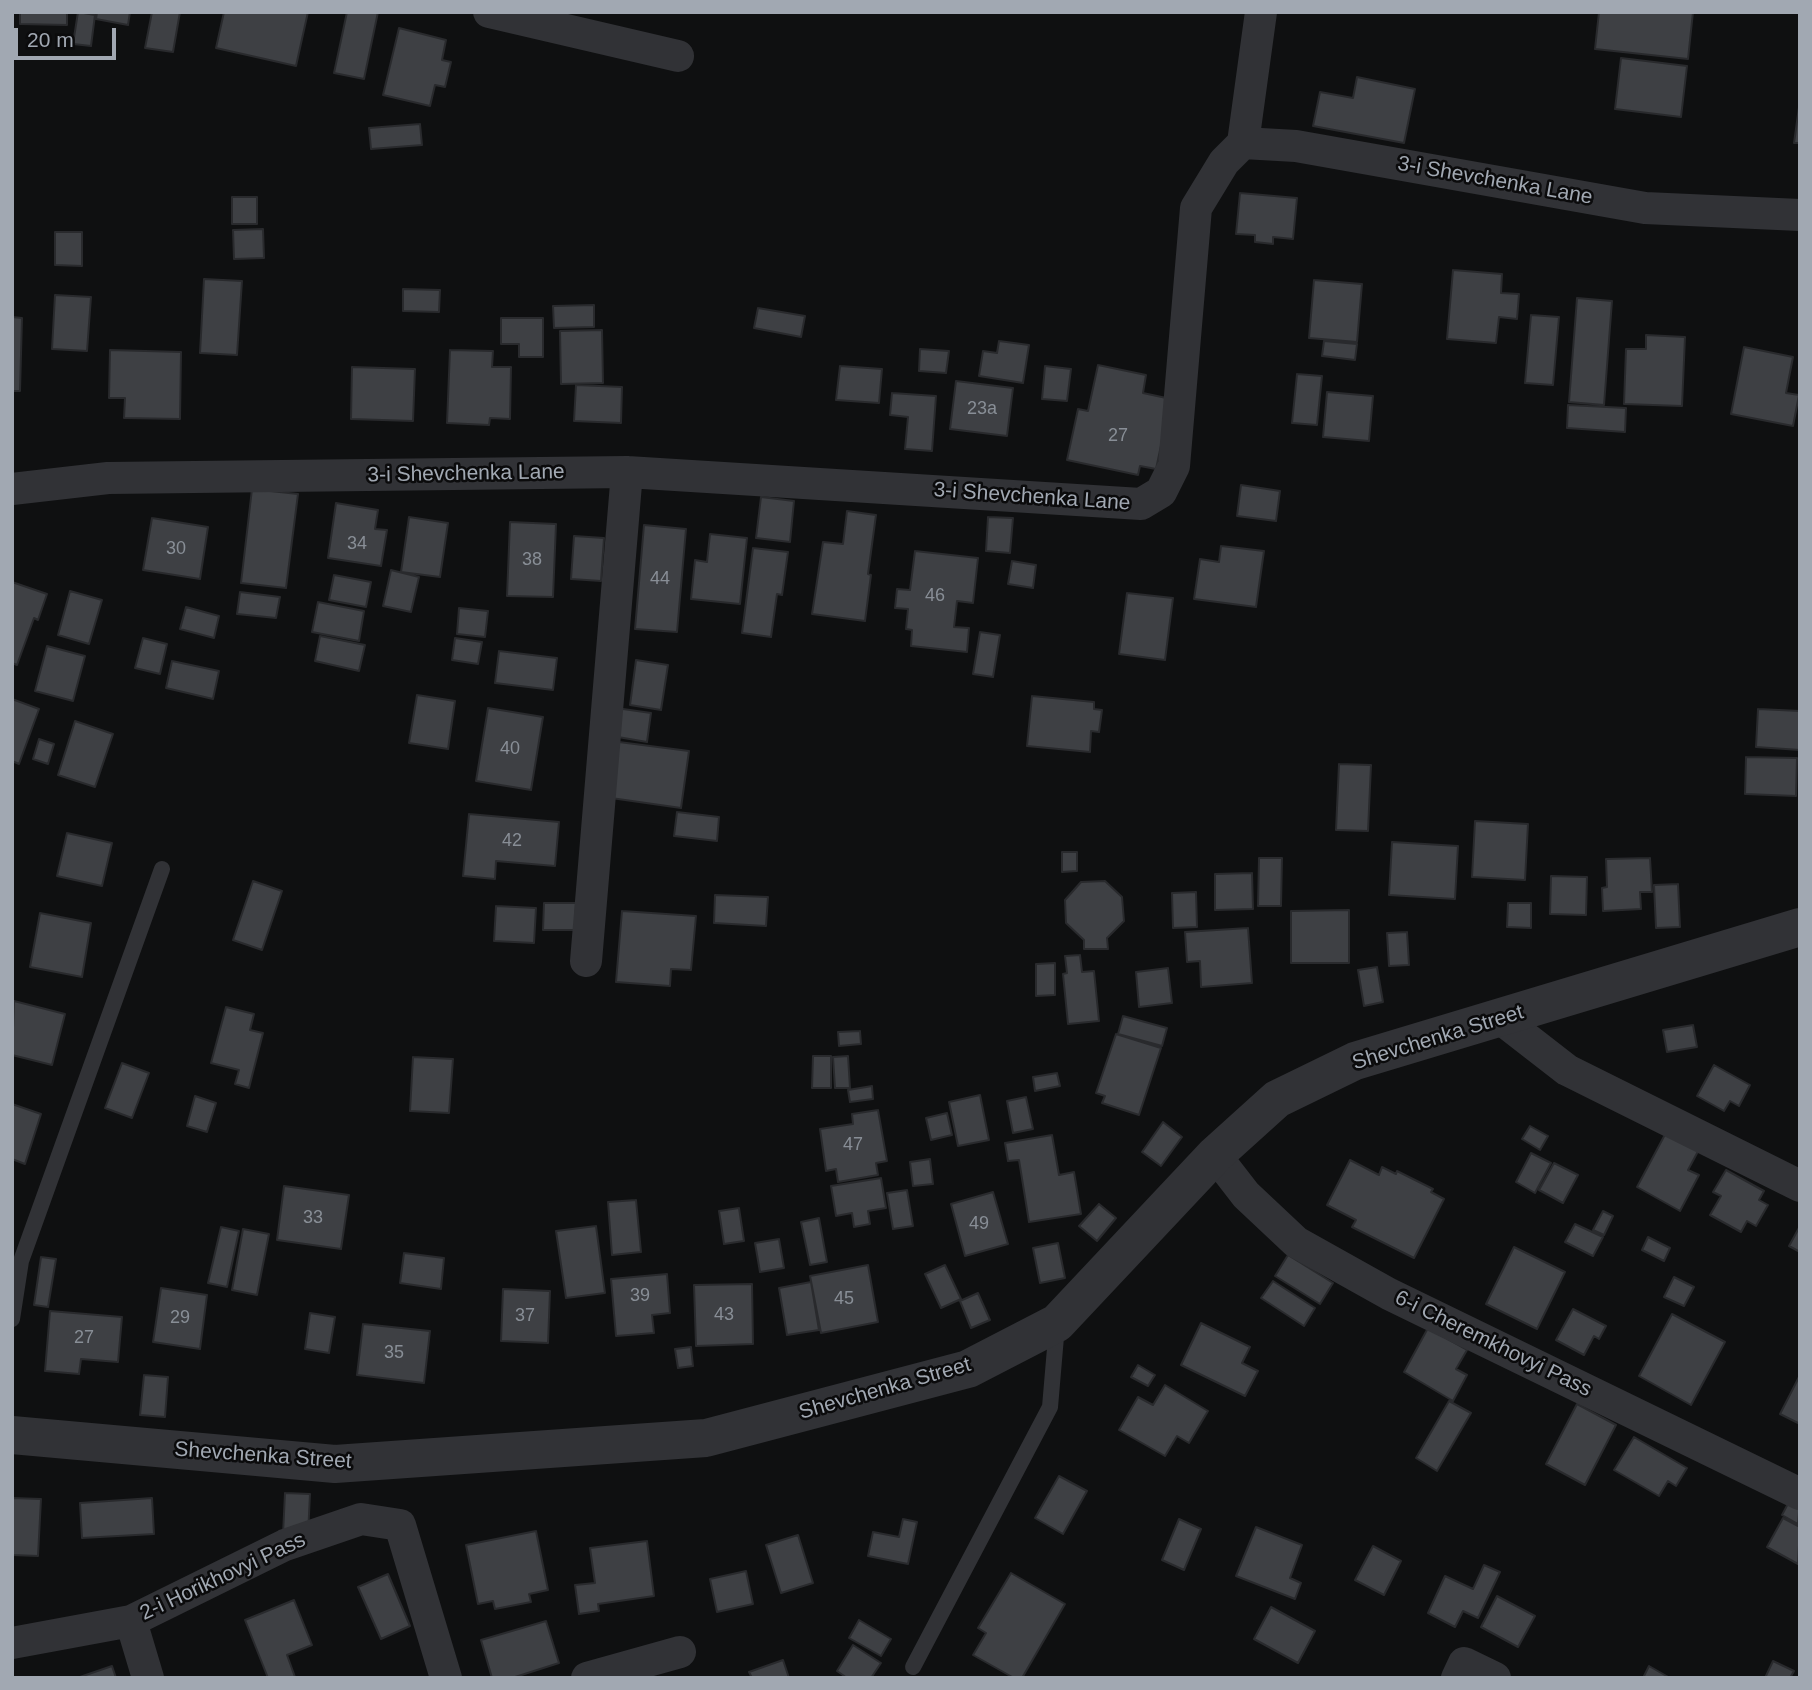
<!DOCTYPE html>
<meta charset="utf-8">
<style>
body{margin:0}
#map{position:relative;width:1812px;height:1690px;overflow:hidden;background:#0f1011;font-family:Arial,sans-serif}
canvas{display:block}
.frame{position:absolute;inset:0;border:14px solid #a1a8b2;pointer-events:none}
.scale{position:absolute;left:14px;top:28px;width:102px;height:32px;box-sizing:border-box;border:4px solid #a1a8b2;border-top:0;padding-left:9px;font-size:21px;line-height:24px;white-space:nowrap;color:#a1a8b2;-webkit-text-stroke:5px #0b0b0c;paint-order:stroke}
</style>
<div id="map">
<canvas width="1812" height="1690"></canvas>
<div class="frame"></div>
<div class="scale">20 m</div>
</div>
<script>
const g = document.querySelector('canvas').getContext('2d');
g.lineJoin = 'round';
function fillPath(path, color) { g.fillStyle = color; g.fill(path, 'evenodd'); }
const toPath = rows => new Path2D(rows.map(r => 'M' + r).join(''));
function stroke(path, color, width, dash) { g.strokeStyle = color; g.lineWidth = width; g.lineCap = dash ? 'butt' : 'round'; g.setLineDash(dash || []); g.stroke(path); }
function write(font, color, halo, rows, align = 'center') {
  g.font = font + ' Arial,sans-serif'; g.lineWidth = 5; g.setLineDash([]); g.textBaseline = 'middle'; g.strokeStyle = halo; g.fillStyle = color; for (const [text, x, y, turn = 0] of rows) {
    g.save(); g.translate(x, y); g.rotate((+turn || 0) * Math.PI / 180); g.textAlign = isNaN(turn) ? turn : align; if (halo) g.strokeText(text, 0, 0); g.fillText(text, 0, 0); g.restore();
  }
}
const building = toPath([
 [20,12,67,12,67,25,20,24,20,12],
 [78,12,95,15,91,46,73,44,78,12],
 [97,12,130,12,128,25,96,19,97,12],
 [152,12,180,12,173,52,145,48,152,12],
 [224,12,308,12,296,66,216,48,224,12],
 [347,12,378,12,364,79,334,73,347,12],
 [1599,12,1693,12,1688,59,1595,49,1599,12],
 [399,28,446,40,442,60,451,62,445,87,435,85,430,106,383,95,399,28],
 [1621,58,1687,66,1681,117,1615,109,1621,58],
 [1357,77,1415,89,1404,143,1313,126,1320,92,1353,98,1357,77],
 [1800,100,1800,143,1794,143,1800,100],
 [420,124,422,145,371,149,369,128,420,124],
 [1240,193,1297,198,1293,239,1273,237,1273,244,1255,242,1255,235,1236,234,1240,193],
 [232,197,257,197,257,224,232,224,232,197],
 [263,229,264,258,234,259,233,230,263,229],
 [55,232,82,232,82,266,55,265,55,232],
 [1453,270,1502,274,1501,293,1519,294,1517,319,1499,317,1496,343,1447,339,1453,270],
 [204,279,242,281,237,355,200,353,204,279],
 [1314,280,1362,284,1357,342,1309,338,1314,280],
 [403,289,440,290,439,312,403,311,403,289],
 [55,295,91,297,87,351,52,349,55,295],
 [1577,298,1612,301,1604,405,1569,402,1577,298],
 [594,305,594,327,554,328,553,306,594,305],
 [758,308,805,316,801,337,754,328,758,308],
 [1531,315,1559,317,1553,385,1525,383,1531,315],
 [12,317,22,318,20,391,12,391,12,317],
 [501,318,543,318,543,357,519,357,519,344,501,344,501,318],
 [602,330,603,383,561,384,560,331,602,330],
 [1646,335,1685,337,1682,406,1624,404,1626,349,1646,349,1646,335],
 [999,341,1029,345,1023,383,979,376,983,351,997,353,999,341],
 [1324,341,1357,344,1355,360,1322,356,1324,341],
 [1744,347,1793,357,1786,393,1799,395,1793,426,1731,414,1744,347],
 [920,349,949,351,946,373,919,371,920,349],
 [110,350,181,352,180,419,124,418,125,398,109,398,110,350],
 [450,350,493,351,492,367,511,367,510,419,490,418,489,425,447,423,450,350],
 [1098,365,1146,375,1143,393,1171,399,1156,469,1140,466,1138,475,1067,460,1078,409,1088,411,1098,365],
 [840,366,882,369,879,403,836,400,840,366],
 [1045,366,1071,369,1067,401,1042,399,1045,366],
 [352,367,415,369,413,421,351,419,352,367],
 [1297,374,1322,376,1317,425,1292,423,1297,374],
 [956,381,1013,388,1007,436,950,429,956,381],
 [576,385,622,387,621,423,574,421,576,385],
 [1327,392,1373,396,1369,441,1323,437,1327,392],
 [892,393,936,396,932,451,905,449,908,417,890,415,892,393],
 [1568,405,1626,408,1625,432,1567,428,1568,405],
 [1241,485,1280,491,1276,521,1237,516,1241,485],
 [252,489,298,494,286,588,241,583,252,489],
 [761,497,794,501,790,542,756,538,761,497],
 [336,503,378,510,375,529,387,530,381,566,328,558,336,503],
 [847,511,876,515,868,574,871,575,865,621,812,614,823,542,843,544,847,511],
 [409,517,448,523,440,577,401,572,409,517],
 [988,517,1013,518,1010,553,986,551,988,517],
 [152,518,208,527,200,579,143,570,152,518],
 [510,522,556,524,553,597,507,596,510,522],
 [644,525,686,529,677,632,635,629,644,525],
 [710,534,747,538,740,604,691,599,695,560,707,562,710,534],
 [574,536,604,538,601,581,571,579,574,536],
 [1221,546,1264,551,1256,607,1194,599,1200,559,1219,562,1221,546],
 [753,548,788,552,782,595,777,594,771,637,742,633,753,548],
 [915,551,978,558,973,603,957,601,954,627,969,628,967,652,911,646,912,630,906,629,908,609,895,608,897,589,910,590,915,551],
 [1012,561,1036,565,1033,588,1008,584,1012,561],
 [391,570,419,577,411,612,383,606,391,570],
 [334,575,371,582,366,607,329,600,334,575],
 [12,582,47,594,38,620,34,618,17,665,12,663,12,582],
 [70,591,102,600,89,644,58,635,70,591],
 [240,592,280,597,276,618,237,614,240,592],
 [1127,593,1173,598,1165,660,1119,654,1127,593],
 [318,602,364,611,359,641,312,632,318,602],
 [186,607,219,616,214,638,180,629,186,607],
 [459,608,488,611,485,637,457,634,459,608],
 [980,632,1000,635,993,677,973,674,980,632],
 [320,636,365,645,359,671,315,661,320,636],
 [143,638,167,644,160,674,135,668,143,638],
 [455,638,482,642,478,664,452,660,455,638],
 [47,646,85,656,73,701,35,691,47,646],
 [499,651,557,658,553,690,495,683,499,651],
 [636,660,668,665,661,710,630,705,636,660],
 [172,661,219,671,213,699,166,688,172,661],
 [417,695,455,701,448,749,409,743,417,695],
 [1032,696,1094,702,1094,709,1102,710,1099,732,1091,731,1090,752,1027,746,1032,696],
 [12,699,39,709,19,764,12,761,12,699],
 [488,708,543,717,531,790,476,781,488,708],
 [616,708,651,713,647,742,612,736,616,708],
 [1758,709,1800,711,1800,750,1756,747,1758,709],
 [75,721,113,734,95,787,58,775,75,721],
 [39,739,54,744,48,764,33,759,39,739],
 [619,742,689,751,681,808,611,798,619,742],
 [1746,757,1797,758,1796,796,1745,794,1746,757],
 [1339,764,1371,765,1368,831,1336,830,1339,764],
 [677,812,719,817,717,841,674,836,677,812],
 [469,814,559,822,555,866,496,861,495,879,463,876,469,814],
 [1475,821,1528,824,1525,880,1472,877,1475,821],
 [67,833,112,843,102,886,57,876,67,833],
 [1392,842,1458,846,1455,899,1389,895,1392,842],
 [1062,852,1077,852,1077,871,1062,872,1062,852],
 [1259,858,1282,858,1281,906,1258,906,1259,858],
 [1650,858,1652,892,1640,892,1641,909,1603,911,1602,888,1607,887,1606,859,1650,858],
 [1252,873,1253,909,1215,910,1215,874,1252,873],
 [1551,876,1587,877,1586,915,1550,914,1551,876],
 [253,881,282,891,262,950,233,940,253,881],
 [1105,881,1122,897,1124,921,1107,938,1108,949,1084,949,1084,940,1066,923,1065,900,1081,882,1105,881],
 [1678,884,1680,927,1656,928,1654,885,1678,884],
 [1196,892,1197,927,1173,928,1172,893,1196,892],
 [715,895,768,897,766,926,714,923,715,895],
 [544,903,576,903,575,930,543,930,544,903],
 [1508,903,1531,903,1531,928,1507,927,1508,903],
 [496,906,536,908,534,943,494,941,496,906],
 [1349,910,1349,963,1291,963,1291,911,1349,910],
 [622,911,696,916,691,970,671,969,670,986,616,982,622,911],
 [40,913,91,923,82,977,30,967,40,913],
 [1248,928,1252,983,1201,987,1200,961,1187,962,1185,932,1248,928],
 [1407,932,1409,965,1389,966,1387,933,1407,932],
 [1080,955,1082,972,1094,971,1099,1021,1068,1024,1063,974,1067,973,1065,956,1080,955],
 [1055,963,1055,995,1036,996,1036,964,1055,963],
 [1377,967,1383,1002,1364,1006,1358,970,1377,967],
 [1168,968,1172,1003,1139,1007,1136,972,1168,968],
 [14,1001,65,1014,52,1065,12,1055,14,1001],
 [226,1007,254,1014,250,1030,263,1033,249,1088,235,1084,239,1070,211,1063,226,1007],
 [1123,1016,1167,1028,1162,1046,1118,1034,1123,1016],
 [1693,1025,1697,1047,1667,1052,1663,1030,1693,1025],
 [860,1031,861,1044,839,1046,838,1032,860,1031],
 [1116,1034,1161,1048,1139,1115,1102,1103,1105,1096,1096,1093,1116,1034],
 [813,1056,831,1056,831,1088,812,1088,813,1056],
 [848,1056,850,1088,835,1088,833,1057,848,1056],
 [413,1057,453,1059,449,1113,410,1111,413,1057],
 [122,1063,149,1073,132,1118,105,1108,122,1063],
 [1714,1065,1750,1085,1739,1106,1730,1101,1724,1111,1697,1096,1714,1065],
 [1057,1073,1060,1086,1035,1091,1033,1077,1057,1073],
 [872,1086,873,1099,850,1102,848,1090,872,1086],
 [980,1095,989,1140,958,1146,949,1102,980,1095],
 [195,1096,216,1103,207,1132,187,1126,195,1096],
 [1026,1097,1033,1129,1013,1133,1007,1101,1026,1097],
 [12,1104,41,1114,25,1164,12,1159,12,1104],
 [878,1110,887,1161,876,1163,878,1175,838,1182,836,1169,826,1171,820,1129,853,1124,852,1114,878,1110],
 [947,1113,952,1135,931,1140,926,1118,947,1113],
 [1163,1122,1182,1137,1161,1166,1142,1152,1163,1122],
 [1530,1126,1548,1136,1540,1150,1522,1139,1530,1126],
 [1669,1127,1702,1144,1688,1170,1699,1175,1680,1211,1637,1187,1669,1127],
 [1052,1135,1059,1175,1074,1172,1081,1214,1029,1222,1019,1160,1008,1161,1005,1143,1052,1135],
 [1531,1153,1551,1163,1535,1193,1516,1182,1531,1153],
 [930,1159,933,1184,913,1186,910,1162,930,1159],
 [1350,1160,1379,1175,1382,1167,1396,1174,1397,1171,1433,1189,1431,1192,1444,1199,1414,1258,1352,1227,1356,1220,1327,1205,1350,1160],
 [1554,1163,1578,1175,1563,1203,1539,1190,1554,1163],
 [1726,1170,1764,1191,1759,1200,1768,1205,1756,1226,1747,1221,1741,1232,1710,1215,1721,1196,1713,1192,1726,1170],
 [881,1178,886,1208,868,1211,870,1224,854,1227,852,1213,836,1216,831,1186,881,1178],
 [284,1186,349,1195,341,1249,277,1240,284,1186],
 [907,1190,913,1226,893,1229,887,1193,907,1190],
 [993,1192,1008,1244,965,1256,951,1204,993,1192],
 [636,1200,641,1252,612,1255,608,1202,636,1200],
 [1099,1204,1116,1218,1097,1241,1079,1226,1099,1204],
 [739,1208,744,1241,724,1244,719,1211,739,1208],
 [1603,1211,1613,1216,1604,1235,1593,1230,1603,1211],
 [819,1218,827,1262,810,1265,801,1222,819,1218],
 [1575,1224,1603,1237,1593,1256,1565,1242,1575,1224],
 [596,1226,605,1293,566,1298,556,1231,596,1226],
 [1800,1226,1800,1252,1789,1246,1800,1226],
 [221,1227,239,1231,227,1287,208,1283,221,1227],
 [243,1229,269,1234,257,1295,232,1290,243,1229],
 [1648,1237,1670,1248,1664,1261,1642,1250,1648,1237],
 [779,1239,784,1268,760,1272,755,1243,779,1239],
 [1058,1243,1065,1278,1040,1283,1033,1248,1058,1243],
 [1514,1247,1565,1272,1537,1329,1486,1304,1514,1247],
 [404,1253,444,1258,441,1289,400,1283,404,1253],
 [1288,1255,1333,1283,1320,1304,1275,1276,1288,1255],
 [41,1257,56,1259,48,1307,34,1305,41,1257],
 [868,1265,878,1322,821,1333,810,1276,868,1265],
 [945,1265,961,1299,941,1308,925,1274,945,1265],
 [667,1274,670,1313,652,1315,654,1333,616,1336,611,1279,667,1274],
 [1674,1277,1694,1287,1684,1306,1664,1297,1674,1277],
 [1273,1281,1315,1308,1304,1326,1261,1298,1273,1281],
 [811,1282,819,1330,787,1335,779,1288,811,1282],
 [752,1284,753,1344,696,1346,694,1285,752,1284],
 [161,1288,207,1295,200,1349,153,1342,161,1288],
 [503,1289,550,1291,548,1343,501,1341,503,1289],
 [978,1293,990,1320,971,1328,960,1301,978,1293],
 [1573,1309,1606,1326,1599,1339,1594,1336,1584,1355,1556,1340,1573,1309],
 [50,1311,122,1317,118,1362,81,1359,79,1374,45,1371,50,1311],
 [310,1313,335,1317,329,1353,305,1349,310,1313],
 [1672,1314,1725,1342,1691,1405,1639,1376,1672,1314],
 [1201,1323,1250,1347,1242,1363,1258,1371,1245,1396,1181,1365,1201,1323],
 [363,1324,430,1331,424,1383,357,1375,363,1324],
 [1428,1328,1467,1350,1456,1369,1467,1375,1453,1401,1404,1372,1428,1328],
 [691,1347,693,1366,678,1368,675,1349,691,1347],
 [1138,1365,1155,1375,1148,1386,1131,1377,1138,1365],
 [144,1375,168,1377,165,1417,140,1415,144,1375],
 [1800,1375,1800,1424,1780,1414,1800,1375],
 [1165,1385,1208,1411,1189,1443,1177,1436,1165,1456,1119,1430,1138,1397,1153,1405,1165,1385],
 [1449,1401,1471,1413,1437,1471,1416,1458,1449,1401],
 [1577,1404,1616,1425,1585,1485,1546,1464,1577,1404],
 [1634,1437,1687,1468,1676,1486,1668,1481,1659,1496,1614,1470,1634,1437],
 [1059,1476,1087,1491,1063,1534,1035,1518,1059,1476],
 [285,1493,310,1494,308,1535,283,1534,285,1493],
 [1792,1496,1800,1501,1798,1524,1782,1515,1792,1496],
 [12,1498,41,1499,38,1556,12,1555,12,1498],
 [152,1498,154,1534,82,1538,80,1503,152,1498],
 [1783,1518,1800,1527,1798,1564,1767,1547,1783,1518],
 [903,1519,917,1522,908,1564,868,1556,873,1532,899,1537,903,1519],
 [1179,1519,1201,1529,1184,1570,1162,1560,1179,1519],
 [1256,1527,1302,1545,1290,1578,1301,1583,1295,1599,1236,1576,1256,1527],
 [536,1531,548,1590,529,1594,531,1602,495,1609,493,1601,478,1604,466,1545,536,1531],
 [798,1535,813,1583,781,1593,766,1545,798,1535],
 [647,1541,654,1596,598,1604,599,1611,579,1614,575,1585,595,1583,590,1548,647,1541],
 [1373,1546,1401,1561,1384,1595,1355,1580,1373,1546],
 [1484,1565,1500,1572,1478,1618,1463,1611,1455,1627,1428,1613,1445,1576,1473,1589,1484,1565],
 [746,1571,753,1604,717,1612,710,1579,746,1571],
 [1011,1573,1065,1604,1022,1678,1014,1678,973,1655,986,1633,978,1628,1011,1573],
 [388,1574,410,1626,381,1639,358,1587,388,1574],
 [1497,1596,1535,1616,1518,1647,1481,1627,1497,1596],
 [294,1600,312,1645,287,1655,295,1677,268,1678,245,1620,294,1600],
 [1271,1607,1315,1631,1298,1663,1254,1639,1271,1607],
 [859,1620,891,1639,881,1656,849,1638,859,1620],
 [546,1621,559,1663,512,1678,492,1678,481,1640,546,1621],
 [853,1645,881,1663,871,1678,847,1678,837,1671,853,1645],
 [783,1660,789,1678,752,1678,749,1672,783,1660],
 [1773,1661,1794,1671,1790,1678,1765,1678,1773,1661],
 [112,1666,116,1678,77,1678,112,1666],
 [1649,1666,1670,1678,1643,1678,1649,1666]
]);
fillPath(building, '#3e4044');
stroke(building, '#292a2d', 2);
stroke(toPath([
 [12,1319,21,1261,162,869],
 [913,1667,1050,1407,1057,1325]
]), '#313236', 16);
stroke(toPath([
 [489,12,678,56],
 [1243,143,1261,12],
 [12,489,108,478,627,472,1141,504,1161,492,1174,466,1196,208,1224,162,1243,143,1296,146,1645,208,1800,215],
 [586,961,627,472],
 [1500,1018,1567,1070,1800,1186],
 [1215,1155,1246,1195,1296,1242,1389,1294,1800,1494],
 [131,1621,148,1678],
 [12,1643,131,1621,285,1545,361,1519,400,1525,446,1678],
 [587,1678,680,1652],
 [1457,1678,1464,1663,1495,1678]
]), '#313236', 32);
stroke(toPath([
 [12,1435,335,1464,706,1438,968,1369,1057,1323,1215,1155,1277,1099,1355,1061,1800,927]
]), '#313236', 38);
write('18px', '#888e96', null, [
 ["23а",982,409],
 ["27",1118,436],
 ["34",357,544],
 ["30",176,549],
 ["38",532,560],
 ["44",660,579],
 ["46",935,596],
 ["40",510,749],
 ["42",512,841],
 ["47",853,1145],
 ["33",313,1218],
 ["49",979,1224],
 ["39",640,1296],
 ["45",844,1299],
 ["43",724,1315],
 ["37",525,1316],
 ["29",180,1318],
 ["27",84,1338],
 ["35",394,1353]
]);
write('21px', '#a1a8b2', '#0b0b0c', [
 ["3-i Shevchenka Lane",1495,181,10],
 ["3-i Shevchenka Lane",466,474,-1],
 ["3-i Shevchenka Lane",1032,497,4],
 ["Shevchenka Street",1438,1038,-17],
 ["6-i Cheremkhovyi Pass",1493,1344,26],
 ["Shevchenka Street",885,1389,-16],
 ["Shevchenka Street",263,1456,4],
 ["2-i Horikhovyi Pass",223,1577,-25]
]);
</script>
